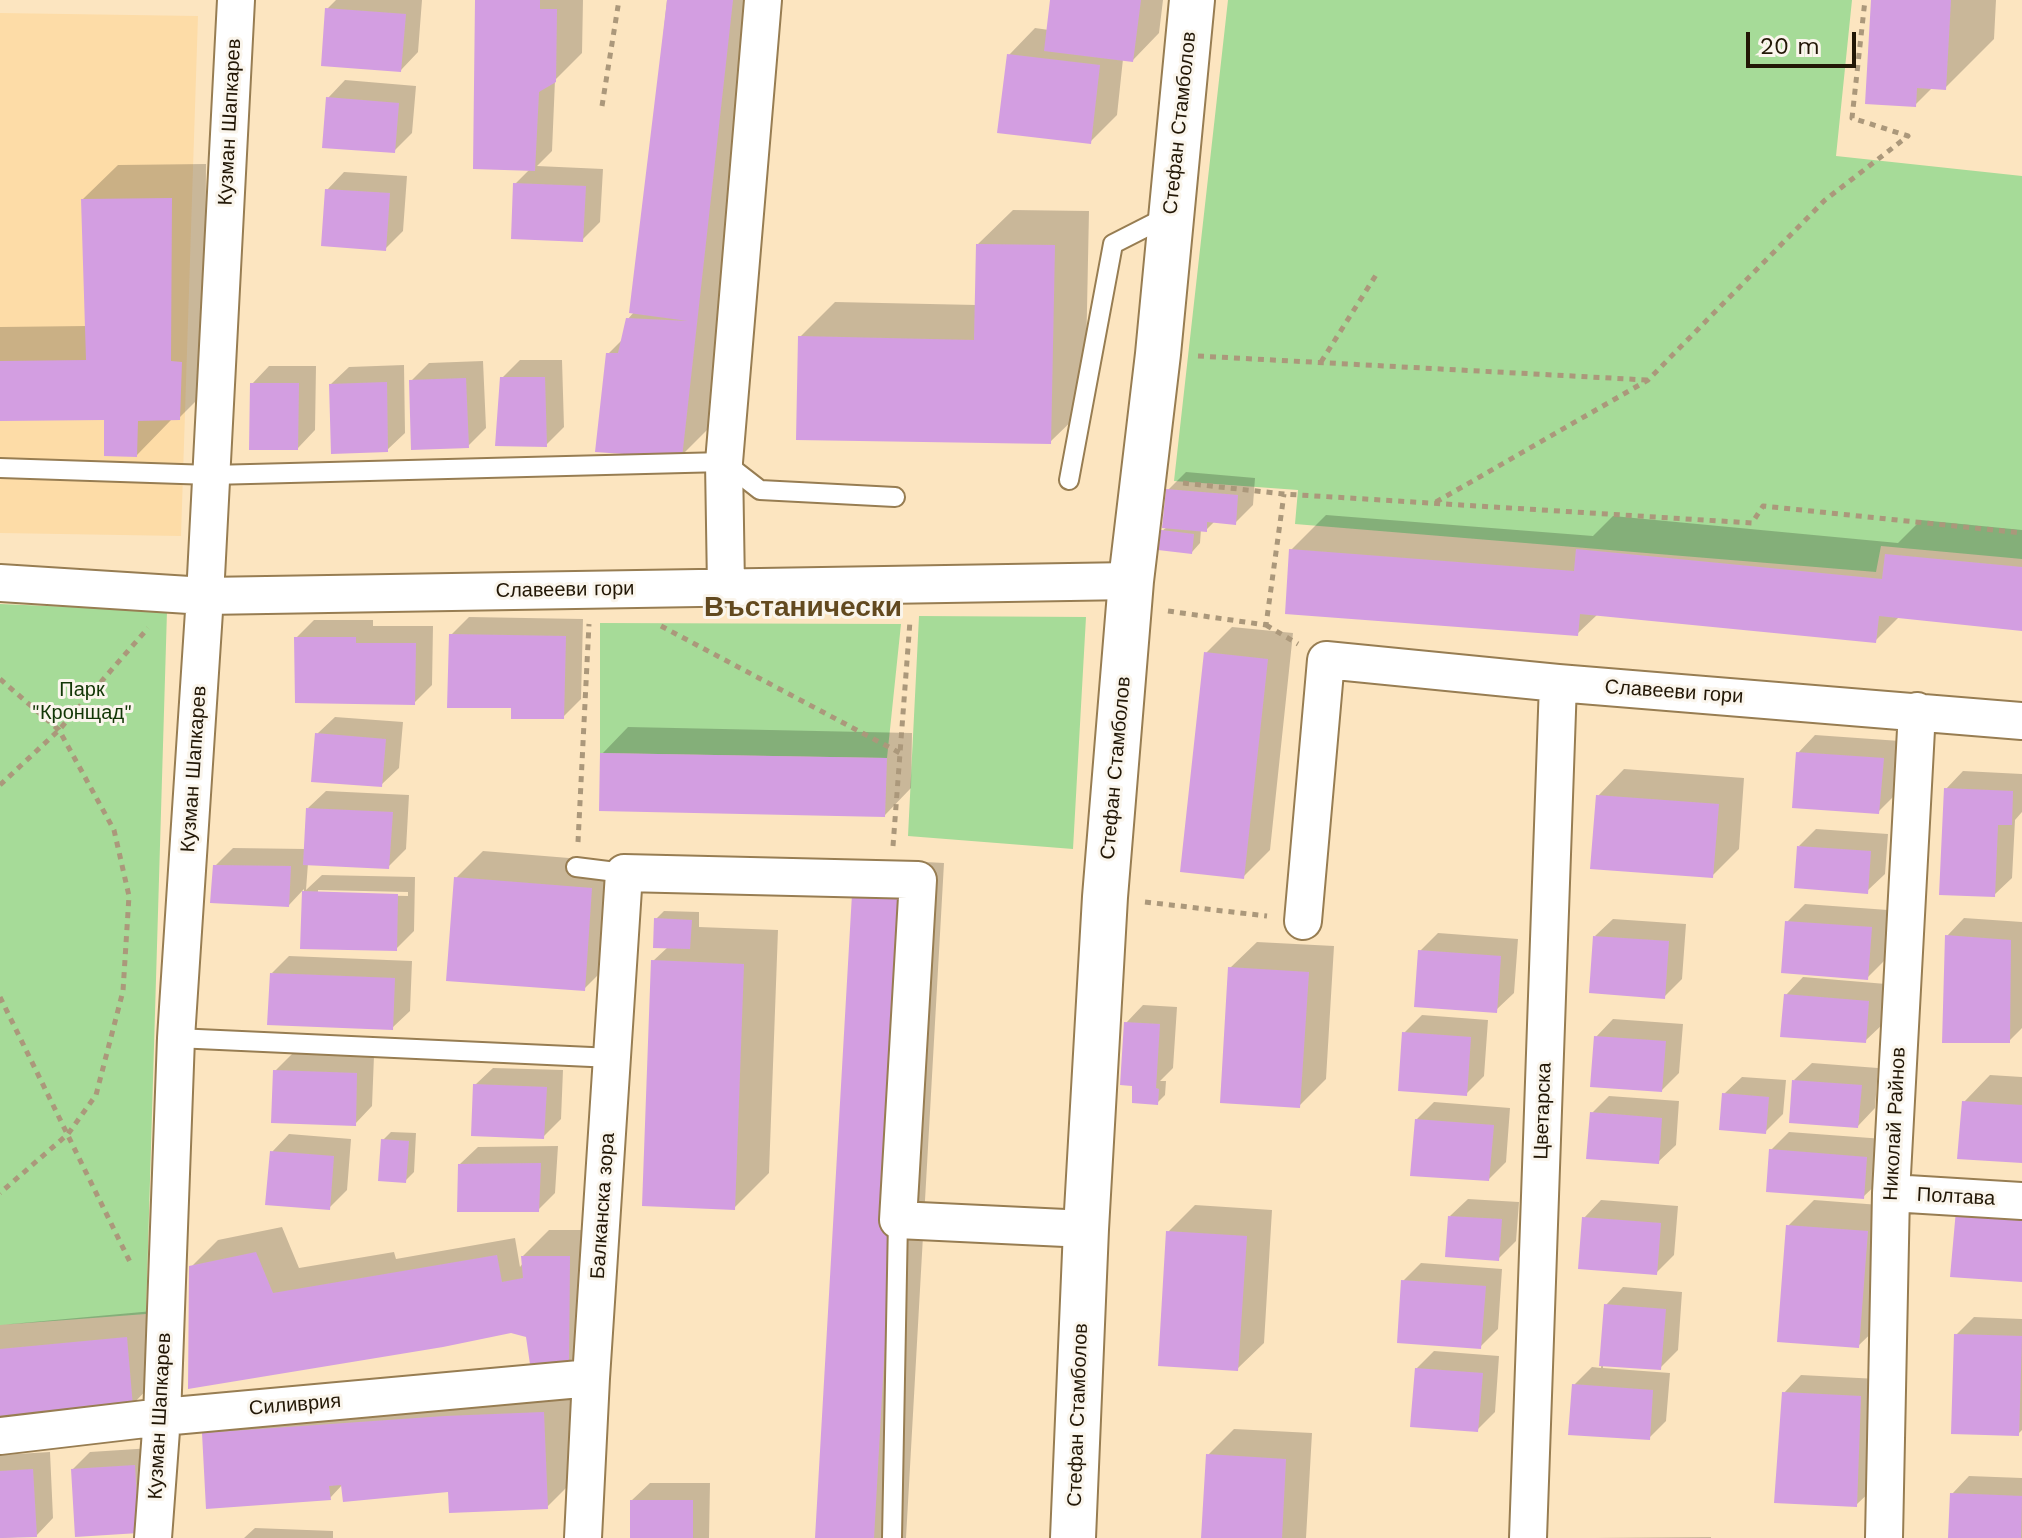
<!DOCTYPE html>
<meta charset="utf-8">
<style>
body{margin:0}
#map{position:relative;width:2022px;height:1538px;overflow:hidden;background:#fce5c0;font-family:"Work Sans",sans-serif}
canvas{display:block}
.scale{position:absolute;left:1746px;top:32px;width:110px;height:36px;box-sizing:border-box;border:4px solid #221706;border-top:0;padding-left:10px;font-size:24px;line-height:28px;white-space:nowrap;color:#221706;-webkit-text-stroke:6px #faf5ec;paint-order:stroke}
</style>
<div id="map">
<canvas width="2022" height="1538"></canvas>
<div class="scale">20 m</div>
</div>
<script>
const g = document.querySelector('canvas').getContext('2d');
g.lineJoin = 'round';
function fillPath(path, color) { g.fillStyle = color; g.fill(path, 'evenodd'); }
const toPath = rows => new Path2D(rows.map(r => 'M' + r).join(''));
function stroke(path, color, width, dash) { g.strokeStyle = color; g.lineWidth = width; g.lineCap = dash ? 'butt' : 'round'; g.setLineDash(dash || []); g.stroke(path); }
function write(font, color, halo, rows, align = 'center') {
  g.font = font + ' "Work Sans",sans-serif'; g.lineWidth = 6; g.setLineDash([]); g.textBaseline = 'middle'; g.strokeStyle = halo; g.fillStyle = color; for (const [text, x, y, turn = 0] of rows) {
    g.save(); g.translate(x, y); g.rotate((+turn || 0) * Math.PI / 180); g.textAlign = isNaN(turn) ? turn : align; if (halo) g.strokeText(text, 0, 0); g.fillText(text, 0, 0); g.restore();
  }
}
fillPath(toPath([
 [0,13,198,16,181,536,0,533]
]), '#fddca7');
fillPath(toPath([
 [1228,0,1852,0,1836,156,2022,176,2022,559,1881,546,1876,572,1295,524,1298,490,1174,481],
 [0,604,167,611,146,1314,0,1325],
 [919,616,1086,617,1073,849,908,836],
 [600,623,901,624,887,758,600,753]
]), '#a6db98');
fillPath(toPath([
 [336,0,422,0,418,52,401,70,327,9],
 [477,0,583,0,582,53,555,80,552,151,537,166,603,169,600,222,582,240,515,184,530,169],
 [667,0,756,0,708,429,681,456,608,354,624,338,628,319,634,312],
 [1052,0,1163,0,1159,33,1133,60,1123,59,1117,115,1090,142,1009,55,1035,28,1049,30],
 [1873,0,1996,0,1994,39,1945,88,1933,87,1915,105],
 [345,80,416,86,412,133,394,151,328,98],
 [206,164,205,327,214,383,179,418,171,420,137,455,106,417,0,419,0,327,87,326,83,199,118,165],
 [344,172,407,176,403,231,385,249,327,190],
 [1013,210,1089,211,1085,408,1050,442,800,337,835,302,977,305,978,244],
 [520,360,562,360,564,427,546,445,502,378],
 [483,361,486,428,468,446,411,381,429,363],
 [404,365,405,433,387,450,331,384,349,367],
 [269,366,316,366,315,430,298,448,252,384],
 [1186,472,1255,478,1253,505,1235,523,1215,521,1206,530,1201,529,1200,543,1192,552,1162,531,1167,527,1168,490],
 [1326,515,1593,536,1613,516,1898,543,1921,520,2022,530,2022,629,1900,616,1876,640,1598,614,1577,634,1291,550],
 [469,617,583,619,581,699,563,717,513,706,451,635],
 [314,620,373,620,373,626,433,626,432,685,414,703,296,638],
 [1232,627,1293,633,1270,850,1243,877,1206,653],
 [335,717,403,722,399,768,381,785,317,734],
 [628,727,912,733,911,788,885,815,602,754],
 [1815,735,1900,741,1896,794,1878,812,1798,753],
 [1624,769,1744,778,1739,849,1712,876,1598,796],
 [1963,771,2022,774,2022,812,2015,820,2012,878,1994,895,1946,789],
 [326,791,409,795,406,849,388,867,308,863,306,890,322,875,415,877,414,931,396,949,302,947,304,889,289,905,215,866,233,848,306,849,308,808],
 [318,890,408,892,408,896,318,894],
 [1816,829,1888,834,1885,874,1867,891,1799,846],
 [483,851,618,862,611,962,584,989,456,878],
 [889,860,944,863,906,1538,817,1538,854,895],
 [1805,904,1888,910,1885,960,1867,978,1787,922],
 [664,911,699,912,699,927,778,930,769,1173,734,1208,653,961,668,947,656,919],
 [1964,918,2022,922,2022,1028,2009,1041,1947,936],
 [1613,919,1686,924,1682,979,1664,997,1595,936],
 [1438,933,1518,939,1514,993,1496,1010,1420,951],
 [1257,942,1334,946,1326,1079,1299,1106,1230,968],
 [289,956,412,961,410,1011,392,1028,272,973],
 [1803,977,1886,984,1883,1024,1865,1041,1786,995],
 [1143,1005,1177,1007,1173,1068,1160,1081,1166,1081,1165,1095,1157,1103,1126,1023],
 [1422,1015,1488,1020,1484,1076,1466,1094,1404,1033],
 [1613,1019,1683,1024,1679,1073,1662,1090,1596,1037],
 [293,1053,374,1056,372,1106,355,1124,275,1071],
 [1812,1063,1878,1068,1875,1108,1858,1126,1794,1080],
 [493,1068,563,1070,561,1119,543,1137,475,1085],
 [1990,1075,2022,1077,2022,1161,1964,1102],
 [1742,1077,1786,1080,1783,1114,1765,1132,1724,1094],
 [1609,1096,1679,1101,1676,1145,1658,1162,1592,1113],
 [1434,1102,1510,1108,1506,1162,1489,1179,1416,1120],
 [391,1132,416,1133,414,1172,405,1181,383,1140],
 [1789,1132,1884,1139,1881,1180,1863,1197,1771,1150],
 [289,1134,351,1139,347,1190,329,1208,272,1152],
 [558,1146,555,1193,538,1210,460,1164,478,1147],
 [1468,1199,1519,1202,1516,1241,1498,1259,1450,1216],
 [1601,1200,1678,1206,1674,1255,1656,1273,1584,1218],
 [1814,1200,1893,1206,1885,1320,1858,1346,1788,1226],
 [1195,1205,1272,1210,1264,1343,1237,1369,1168,1232],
 [282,1227,299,1268,394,1252,396,1259,515,1238,520,1267,523,1263,523,1256,549,1230,596,1230,595,1337,568,1364,528,1335,510,1331,380,1355,191,1267,218,1240],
 [1421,1263,1502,1269,1498,1329,1480,1347,1403,1281],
 [1623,1287,1682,1292,1678,1350,1660,1368,1603,1364,1603,1368,1670,1373,1666,1421,1649,1438,1574,1385,1592,1367,1601,1368,1606,1305],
 [153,1311,158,1378,132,1405,0,1414,0,1325],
 [1974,1317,2022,1319,2022,1430,2018,1434,1956,1335],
 [1434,1351,1499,1356,1495,1412,1477,1430,1416,1369],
 [1801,1375,1878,1379,1874,1488,1856,1505,1784,1393],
 [570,1386,573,1481,547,1507,450,1490,343,1484,330,1498,204,1434,231,1407],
 [1234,1429,1312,1433,1306,1538,1203,1538,1208,1455],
 [152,1448,138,1531,73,1469,90,1452],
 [50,1452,53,1518,36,1536,0,1538,0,1455],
 [1969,1476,2022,1478,2022,1538,1950,1538,1952,1494],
 [650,1483,710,1483,709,1538,632,1538,632,1500],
 [255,1528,333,1531,333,1538,244,1538],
 [1594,1537,1711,1537,1711,1538]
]), '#0003');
fillPath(toPath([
 [475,0,540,0,540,9,557,9,556,82,539,92,535,171,473,169],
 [667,0,733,0,682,458,595,452,606,353,618,353,626,318,688,321,629,313],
 [1050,0,1141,0,1133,62,1044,51],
 [1871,0,1951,0,1946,90,1917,88,1916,107,1865,104],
 [325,8,406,14,401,72,321,66],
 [1007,54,1100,65,1091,144,997,133],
 [326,97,399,103,395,153,322,148],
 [513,183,586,186,583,242,511,239],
 [325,189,390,193,386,251,321,246],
 [172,198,171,361,182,362,180,420,138,421,137,457,104,456,104,420,0,421,0,361,86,360,81,199],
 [976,244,1055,245,1051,444,796,440,798,336,974,340],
 [500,377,545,377,547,447,495,446],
 [466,378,469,448,411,450,409,380],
 [387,382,388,452,331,454,329,384],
 [250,383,299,383,298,450,249,450],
 [1166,489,1238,495,1236,525,1207,522,1207,532,1162,528],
 [1161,530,1194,534,1192,554,1158,550],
 [1289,549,1574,571,1576,549,1882,579,1885,554,2022,567,2022,631,1879,616,1876,643,1580,614,1578,636,1285,614],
 [449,634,566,636,564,719,511,719,511,708,447,708],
 [294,637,356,637,356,643,416,643,415,705,295,703],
 [1204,652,1268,659,1244,879,1180,872],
 [315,733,386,739,382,787,311,782],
 [1796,752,1884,758,1879,814,1792,808],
 [600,753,887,758,885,817,599,811],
 [1944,788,2013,791,2012,825,1998,825,1995,897,1939,895],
 [1596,795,1719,804,1713,878,1590,869],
 [306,808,393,812,389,869,303,865],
 [1797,846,1871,851,1868,894,1794,888],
 [213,865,291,866,289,907,210,903],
 [454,877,592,888,585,991,446,981],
 [302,891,398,894,397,951,300,949],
 [852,894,910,897,874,1538,815,1538],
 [654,918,692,920,690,949,653,948],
 [1785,921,1872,927,1868,980,1781,973],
 [1945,935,2011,940,2010,1043,1942,1043],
 [1593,936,1669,941,1665,999,1589,993],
 [1418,950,1501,956,1497,1013,1414,1007],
 [651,960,744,964,735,1210,642,1206],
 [1228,967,1309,972,1300,1108,1220,1103],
 [270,973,395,978,393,1030,267,1025],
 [1784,994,1869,1001,1866,1043,1780,1037],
 [1124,1022,1160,1024,1156,1088,1159,1089,1158,1105,1132,1103,1132,1086,1120,1085],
 [1402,1032,1471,1037,1467,1096,1398,1091],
 [1594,1036,1666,1041,1662,1092,1590,1087],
 [273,1070,357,1073,356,1126,271,1123],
 [1792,1080,1862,1085,1858,1128,1789,1123],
 [473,1084,547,1087,544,1139,471,1136],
 [1722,1093,1769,1097,1766,1134,1719,1130],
 [1962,1101,2022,1105,2022,1163,1957,1159],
 [1590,1112,1662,1118,1659,1164,1586,1159],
 [1415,1119,1494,1125,1489,1181,1410,1176],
 [381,1139,409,1141,406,1183,378,1181],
 [1769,1149,1867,1157,1864,1199,1766,1192],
 [270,1151,334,1156,330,1210,265,1205],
 [541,1163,539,1212,457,1212,458,1164],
 [1956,1210,2022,1215,2022,1282,1950,1277],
 [1448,1216,1502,1219,1499,1261,1445,1257],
 [1582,1217,1661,1223,1657,1275,1578,1269],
 [1786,1225,1868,1231,1859,1348,1777,1342],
 [1166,1231,1247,1236,1238,1371,1158,1366],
 [256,1252,273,1293,497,1255,502,1282,523,1278,521,1256,570,1256,569,1366,531,1371,526,1337,511,1333,443,1347,188,1389,189,1266],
 [1401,1280,1486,1286,1481,1349,1397,1343],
 [1604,1304,1666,1309,1661,1370,1599,1366],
 [1954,1334,2022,1336,2019,1436,1951,1434],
 [127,1337,133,1407,0,1416,0,1349],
 [1415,1368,1483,1373,1478,1432,1410,1427],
 [1572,1384,1653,1390,1650,1440,1568,1435],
 [1782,1392,1861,1396,1857,1507,1774,1503],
 [544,1412,548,1509,449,1513,448,1492,343,1502,341,1485,329,1486,331,1500,206,1509,202,1433,445,1416],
 [1206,1454,1286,1459,1282,1538,1201,1538],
 [135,1465,139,1533,75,1537,71,1469],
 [33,1469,37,1537,0,1538,0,1471],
 [1950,1493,2022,1496,2021,1538,1948,1538],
 [630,1500,693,1500,693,1538,630,1538]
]), '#d39ee1');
const service = toPath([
 [0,468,211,475,724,462,760,490,895,497],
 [1069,480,1113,244,1168,216],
 [576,867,624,873],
 [176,1038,613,1058],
 [892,1538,898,1220]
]);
const minor = toPath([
 [0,583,205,596,1131,581],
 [726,587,724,462,763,0],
 [1303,921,1326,660,1558,683,2022,721],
 [1891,1193,2022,1201],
 [0,1436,162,1417,591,1378],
 [153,1538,162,1417,176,1038,205,596,236,0],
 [583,1538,591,1378,624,873,918,880,898,1220,1086,1229],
 [1528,1538,1558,683],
 [1884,1538,1891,1193,1917,711]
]);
const tertiary = toPath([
 [1073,1538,1086,1229,1105,897,1131,581,1158,354,1192,0]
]);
stroke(service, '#977d52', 22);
stroke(minor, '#977d52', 40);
stroke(tertiary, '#977d52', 48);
stroke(toPath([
 [602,106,619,0],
 [1198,356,1647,380],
 [1321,362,1376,275],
 [1183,483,1284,494,1752,523,1763,506,2022,533],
 [1436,502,1648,380,1825,200,1908,136,1852,118,1865,0],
 [1168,611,1266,625,1284,494],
 [1266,625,1298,644],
 [661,626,900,753],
 [0,679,59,730,114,830,129,896,123,991,96,1095,68,1134,0,1193],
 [0,785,59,730,148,628],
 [578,842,589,624],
 [893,846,910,621],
 [1145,902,1267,916],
 [0,997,130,1262]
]), '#ab987b', 5, [6, 6]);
stroke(service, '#fff', 18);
stroke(minor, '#fff', 36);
stroke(tertiary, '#fff', 44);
write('20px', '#221706', '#faf5ec', [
 ["Кузман Шапкарев",230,122,-87],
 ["Стефан Стамболов",1180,123,-84],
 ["Славееви гори",565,590,-1],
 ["Славееви гори",1674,692,4],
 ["Стефан Стамболов",1116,768,-85],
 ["Кузман Шапкарев",194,769,-86],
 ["Цветарска",1543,1111,-88],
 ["Николай Райнов",1895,1124,-87],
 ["Полтава",1956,1197,3],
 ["Балканска зора",603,1206,-86],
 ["Силиврия",295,1405,-5],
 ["Стефан Стамболов",1078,1415,-88],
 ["Кузман Шапкарев",160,1416,-87]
]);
write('20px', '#123606', '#faf5ec', [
 ["Парк",82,690],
 ["\"Кронщад\"",82,713]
]);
write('bold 28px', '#62491f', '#faf5ec', [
 ["Въстанически",803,608]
]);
</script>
